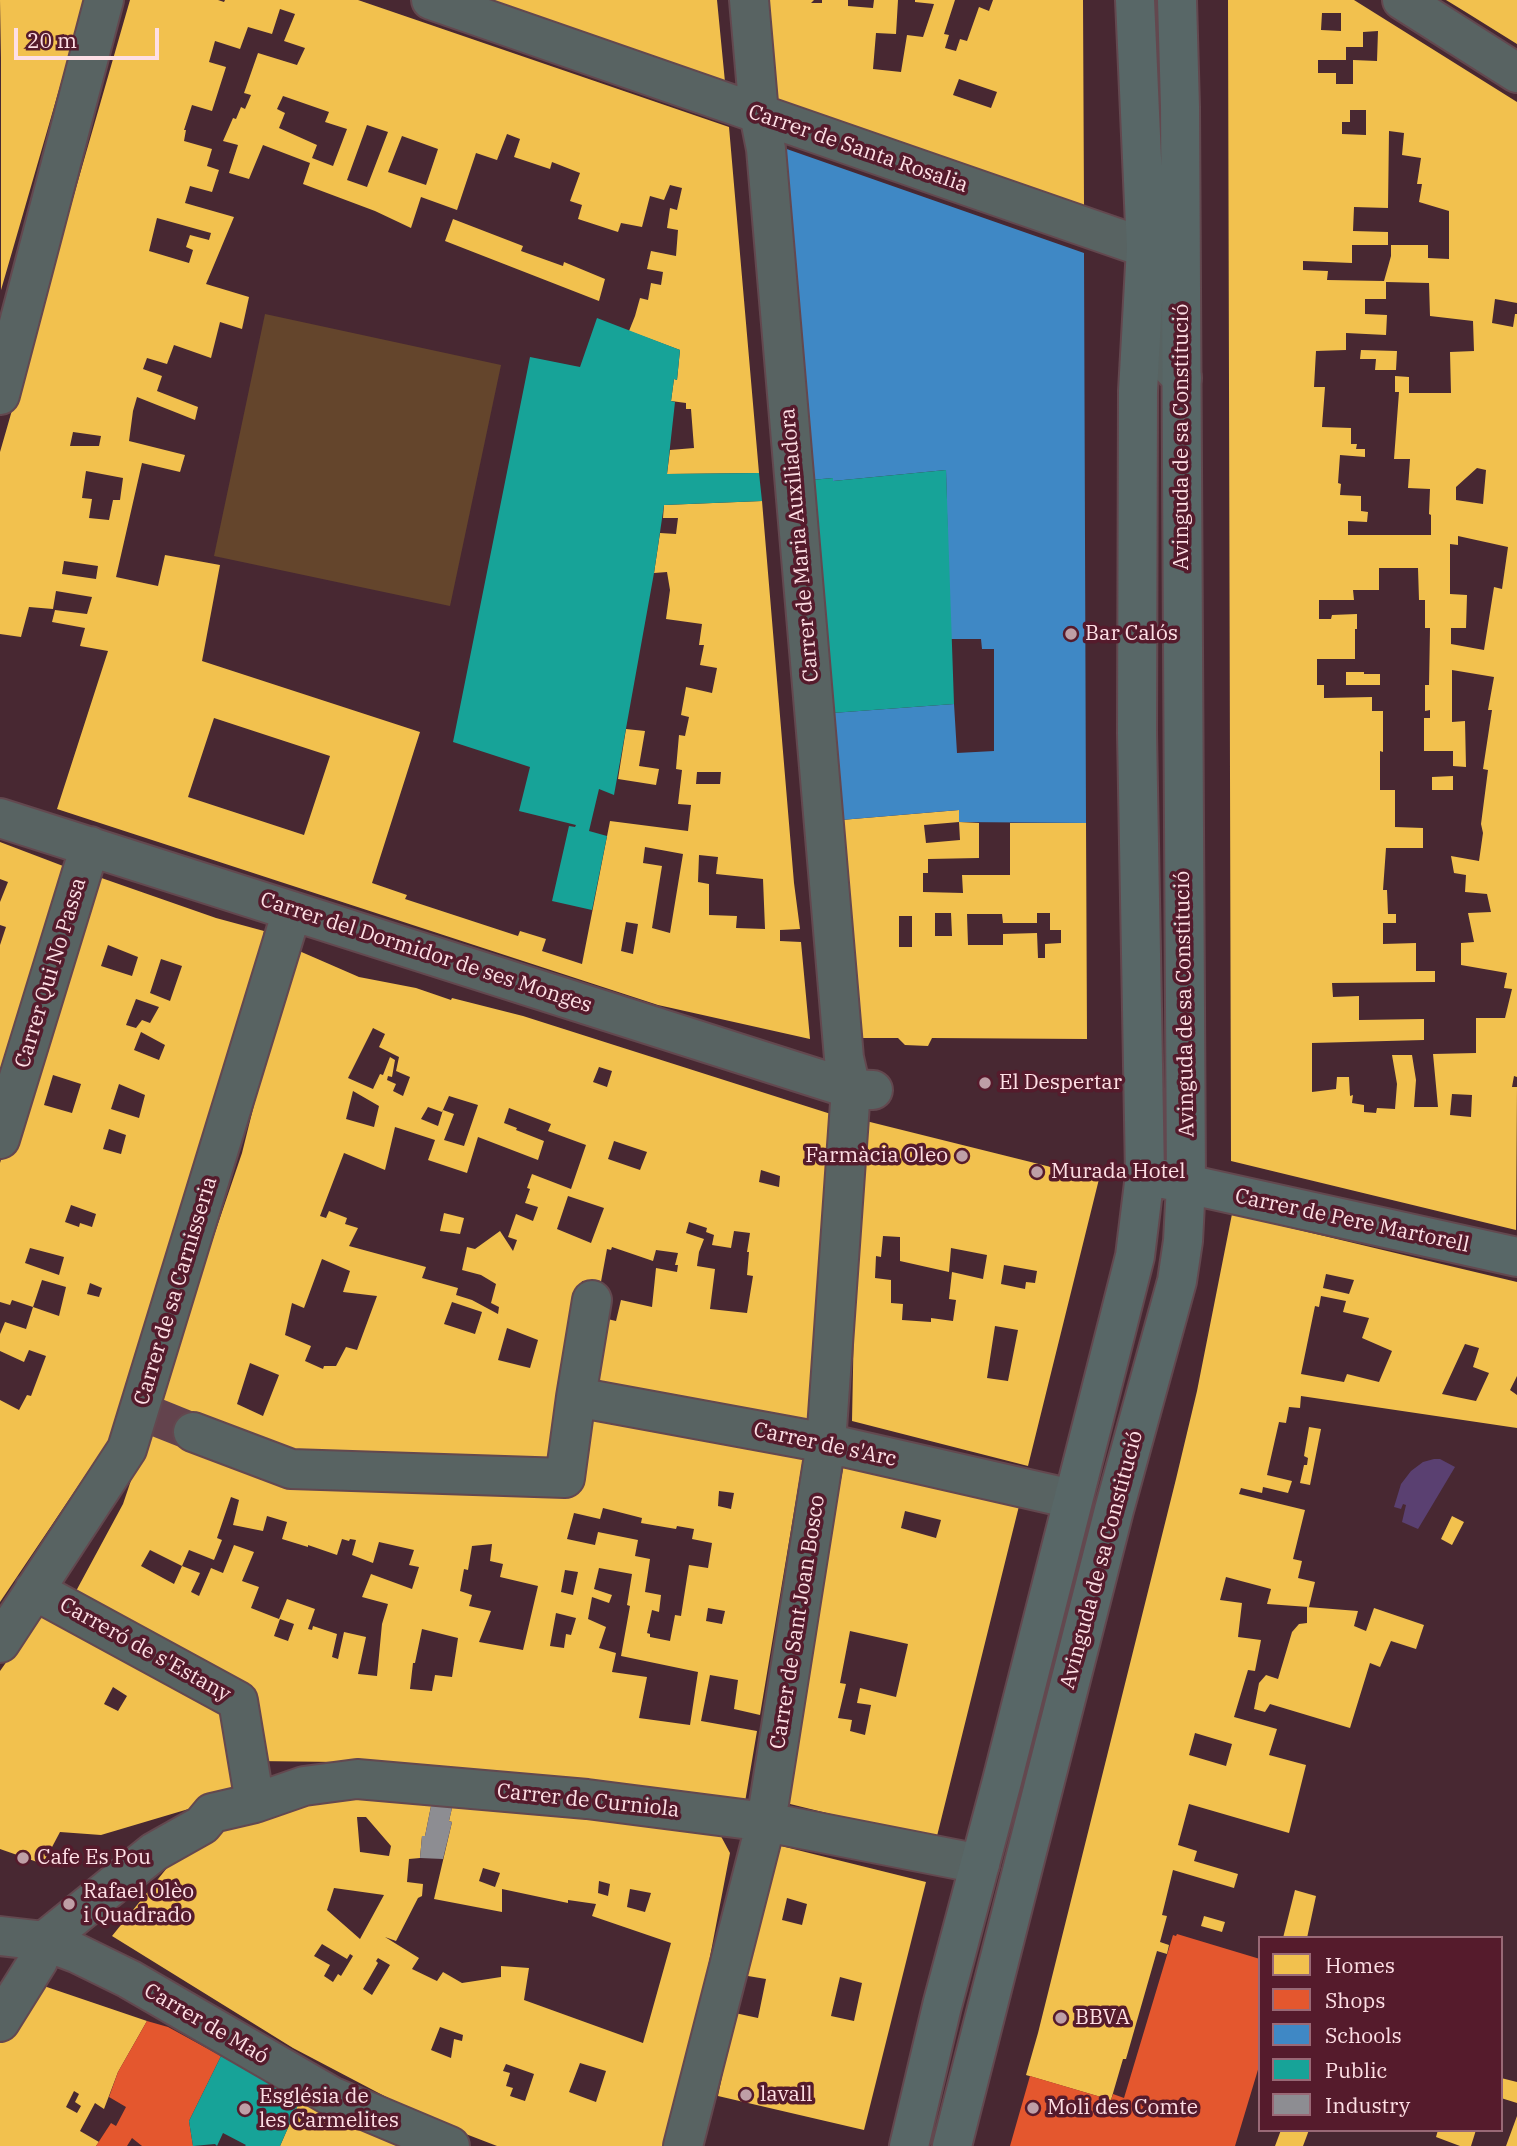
<!DOCTYPE html>
<meta charset="utf-8">
<style>
body{margin:0}
#map{position:relative;width:1517px;height:2146px;overflow:hidden;background:#482832;font-family:"IBM Plex Serif",serif}
canvas{display:block}
.legend{position:absolute;left:1258px;top:1936px;width:245px;height:196px;box-sizing:border-box;background:#551b2c;border:2px solid #996976;margin:0;padding:9px 12px;list-style:none;font-size:21px;color:#fedfe5}
.legend li{display:flex;align-items:center;gap:14px;height:35px}
.legend b{width:35px;border:2px solid #996976}
.scale{position:absolute;left:14px;top:28px;width:145px;height:32px;box-sizing:border-box;border:4px solid #fedfe5;border-top:0;padding-left:9px;font-size:21px;line-height:24px;white-space:nowrap;color:#fedfe5;-webkit-text-stroke:5px #551b2c;paint-order:stroke}
</style>
<div id="map">
<canvas width="1517" height="2146"></canvas>
<ul class="legend">
<li><b style="height:19px;background:#f2c14e"></b>Homes</li>
<li><b style="height:19px;background:#e4572e"></b>Shops</li>
<li><b style="height:19px;background:#3f88c5"></b>Schools</li>
<li><b style="height:19px;background:#17a398"></b>Public</li>
<li><b style="height:19px;background:#8d8d92"></b>Industry</li>
</ul>
<div class="scale">20 m</div>
</div>
<script>
const g = document.querySelector('canvas').getContext('2d');
g.lineJoin = 'round';
function fillPath(path, color) { g.fillStyle = color; g.fill(path, 'evenodd'); }
const toPath = rows => new Path2D(rows.map(r => 'M' + r).join(''));
function stroke(path, color, width, dash) { g.strokeStyle = color; g.lineWidth = width; g.lineCap = dash ? 'butt' : 'round'; g.setLineDash(dash || []); g.stroke(path); }
function write(font, color, halo, rows, align = 'center') {
  g.font = font + ' "IBM Plex Serif",serif'; g.lineWidth = 7; g.setLineDash([]); g.textBaseline = 'middle'; g.strokeStyle = halo; g.fillStyle = color; for (const [text, x, y, turn = 0] of rows) {
    g.save(); g.translate(x, y); g.rotate((+turn || 0) * Math.PI / 180); g.textAlign = isNaN(turn) ? turn : align; if (halo) g.strokeText(text, 0, 0); g.fillText(text, 0, 0); g.restore();
  }
}
fillPath(toPath([
 [265,314,501,365,450,606,214,556]
]), '#64452c');
fillPath(toPath([
 [1434,1459,1440,1459,1455,1467,1418,1529,1402,1522,1406,1505,1403,1504,1401,1509,1394,1507,1401,1484,1411,1471,1423,1462]
]), '#5a4071');
fillPath(toPath([
 [0,0,85,0,1,290,1,58],
 [130,0,218,0,224,2,225,0,358,0,729,127,759,473,667,474,670,450,694,448,691,409,686,409,686,403,671,401,674,379,677,380,680,350,629,331,635,316,640,298,648,300,651,283,661,285,663,272,647,269,651,251,676,256,678,230,667,228,670,208,677,210,682,188,670,185,664,200,650,196,642,227,621,223,618,232,578,219,582,205,570,201,580,173,552,162,550,169,514,157,520,139,507,134,497,160,476,153,457,210,421,197,411,228,375,211,303,184,310,163,263,145,249,179,229,173,238,145,223,141,233,118,236,119,241,107,245,109,251,95,244,93,258,53,297,65,305,48,284,41,295,14,280,9,272,34,248,27,240,49,215,41,209,62,226,67,212,111,192,105,184,130,186,130,184,141,212,149,207,166,219,170,212,192,190,186,185,203,234,217,206,284,249,297,242,329,220,322,211,358,174,345,167,364,147,358,143,369,162,376,157,391,198,407,195,420,137,397,133,411,129,441,185,455,180,472,142,463,116,577,158,586,165,555,220,565,202,661,420,732,372,883,407,895,405,899,518,936,520,931,546,939,542,951,582,964,610,821,688,831,691,805,678,804,682,770,676,769,679,735,685,736,689,717,681,715,686,687,712,693,717,668,700,665,704,645,699,645,702,624,666,619,670,590,667,572,654,573,660,533,676,534,678,518,663,518,664,505,762,501,794,883,800,929,780,930,780,941,801,942,810,1039,658,1005,57,809,108,651,80,646,85,628,52,622,55,610,87,614,92,597,56,591,53,609,29,607,21,637,0,634,0,452],
 [283,96,329,112,325,122,347,129,333,166,312,158,317,145,279,128,285,113,277,109],
 [367,125,388,132,367,187,347,180],
 [402,136,438,149,426,185,388,172],
 [157,218,211,233,209,240,190,235,186,247,193,250,189,263,149,251],
 [73,432,101,436,99,446,70,446],
 [86,471,123,478,120,500,113,500,109,520,89,518,92,499,82,498],
 [64,561,98,566,96,579,62,574],
 [214,718,330,756,304,835,188,797],
 [697,772,721,772,720,784,696,784],
 [645,847,683,854,670,933,652,928,662,866,643,863],
 [699,855,718,857,716,874,763,879,765,929,736,928,737,916,709,915,709,884,698,882],
 [626,922,638,924,633,954,621,951],
 [492,0,717,0,725,82,606,41],
 [768,0,814,0,811,3,822,3,822,0,848,0,848,6,873,8,874,0,898,0,896,34,876,33,873,69,901,72,907,35,923,37,934,4,915,2,915,0,955,0,944,34,949,35,945,48,956,51,960,39,967,41,979,7,989,11,993,0,1083,0,1084,206,777,99],
 [959,79,997,92,991,108,953,95],
 [1228,0,1354,0,1517,102,1517,303,1495,299,1492,323,1513,327,1515,314,1517,314,1517,1077,1514,1076,1512,1087,1517,1087,1516,1230,1231,1161],
 [1322,13,1341,13,1341,31,1321,30],
 [1378,31,1377,61,1353,60,1353,84,1336,84,1336,73,1318,73,1318,60,1346,60,1346,47,1363,47,1363,32],
 [1350,110,1366,110,1366,135,1342,134,1342,122,1350,122],
 [1389,131,1404,133,1402,155,1421,158,1417,184,1422,184,1419,202,1449,211,1449,259,1428,258,1428,245,1391,245,1391,256,1384,281,1327,280,1328,271,1303,270,1303,261,1352,263,1352,245,1388,245,1388,232,1353,231,1354,207,1388,208],
 [1386,282,1429,283,1430,316,1473,321,1474,351,1450,352,1451,393,1409,393,1409,377,1395,376,1395,392,1399,392,1394,459,1410,459,1408,488,1430,489,1429,514,1431,515,1431,535,1348,535,1348,521,1367,522,1368,512,1361,511,1361,496,1340,495,1341,484,1338,483,1340,455,1365,457,1365,449,1356,449,1357,444,1351,444,1351,428,1322,427,1325,387,1314,387,1316,351,1346,350,1346,333,1386,335,1387,315,1365,314,1365,299,1386,299],
 [1477,468,1486,470,1483,504,1456,500,1456,487],
 [1458,536,1508,547,1502,589,1494,587,1484,650,1451,644,1451,628,1466,628,1467,595,1450,594,1450,544,1458,545],
 [1379,568,1418,568,1419,600,1425,600,1425,628,1430,628,1429,685,1425,685,1425,711,1430,710,1430,718,1424,718,1424,751,1453,751,1453,766,1466,767,1465,721,1452,722,1452,670,1494,677,1488,710,1492,710,1483,769,1488,770,1481,824,1483,833,1479,861,1451,856,1454,873,1466,875,1465,892,1487,894,1491,912,1468,913,1474,942,1461,943,1461,965,1507,973,1504,988,1512,989,1505,1018,1476,1018,1476,1053,1433,1054,1438,1107,1414,1107,1416,1080,1412,1055,1392,1055,1397,1084,1395,1109,1377,1108,1376,1113,1364,1112,1364,1105,1352,1103,1353,1095,1350,1096,1349,1077,1337,1077,1336,1089,1312,1092,1312,1043,1424,1040,1424,1019,1359,1020,1359,996,1333,997,1332,983,1435,982,1435,971,1416,971,1416,943,1383,944,1383,923,1396,923,1396,914,1388,914,1387,890,1383,890,1386,848,1423,848,1423,828,1395,827,1395,790,1380,790,1380,751,1383,752,1383,711,1372,711,1372,697,1324,698,1324,685,1317,685,1317,659,1355,659,1355,629,1357,629,1357,614,1332,615,1331,619,1319,619,1319,600,1354,600,1353,590,1379,590],
 [1452,1094,1472,1095,1471,1117,1450,1115],
 [1446,0,1517,0,1517,44,1464,11],
 [453,219,523,246,521,251,563,266,564,262,605,279,599,301,445,241],
 [1361,350,1397,351,1396,370,1375,370,1376,359,1360,359],
 [1346,672,1364,672,1364,674,1380,674,1380,685,1346,685],
 [626,729,645,731,639,766,659,769,656,785,618,779],
 [1453,776,1453,790,1432,790,1432,777],
 [959,810,959,822,979,823,979,858,928,859,928,873,923,873,923,892,963,893,962,875,1010,875,1010,823,1086,823,1087,1039,932,1038,928,1046,905,1045,898,1038,861,1038,841,820],
 [959,822,960,840,926,843,924,825],
 [935,913,951,913,952,936,935,936],
 [1037,913,1050,913,1050,930,1061,930,1061,943,1045,944,1045,958,1038,958,1037,933,1003,934,1003,945,968,945,967,914,1002,914,1003,923,1037,923],
 [899,916,912,916,912,947,899,947],
 [0,842,71,869,0,1100,0,945,6,927,0,925,0,902,8,882,0,879],
 [90,874,216,918,264,931,258,961,117,1433,101,1452,0,1602,0,1400,19,1410,27,1395,31,1396,46,1356,29,1350,24,1362,0,1351,0,1334,5,1322,26,1329,33,1307,59,1316,66,1287,42,1280,33,1307,12,1300,10,1305,0,1302,0,1163],
 [108,945,138,957,132,976,101,966],
 [161,959,182,966,170,1001,150,993],
 [136,999,159,1007,150,1023,142,1020,136,1028,126,1025],
 [141,1032,165,1045,159,1060,134,1050],
 [53,1075,81,1084,72,1113,44,1105],
 [119,1084,145,1095,139,1118,111,1109],
 [109,1129,126,1135,121,1154,103,1149],
 [71,1205,96,1214,92,1227,80,1223,79,1227,65,1222],
 [30,1248,64,1257,59,1275,25,1263],
 [90,1283,102,1288,99,1297,87,1294],
 [290,947,359,977,416,988,451,1000,452,998,523,1016,834,1115,808,1425,585,1381,595,1316,616,1321,621,1300,652,1307,656,1268,677,1272,678,1265,675,1265,678,1253,656,1250,653,1261,612,1247,611,1250,607,1249,600,1287,582,1281,548,1462,187,1446,568,1486,582,1408,804,1452,760,1715,734,1709,738,1680,710,1675,701,1721,757,1731,745,1802,339,1762,255,1761,249,1695,75,1593,123,1504,242,1153,274,1025],
 [373,1028,385,1034,379,1047,399,1057,396,1071,410,1077,403,1096,393,1091,396,1084,387,1080,388,1076,392,1077,395,1060,390,1057,383,1075,380,1074,373,1089,348,1078],
 [599,1067,612,1071,607,1087,593,1082],
 [353,1091,379,1106,374,1127,346,1119],
 [449,1096,478,1105,464,1146,444,1140,454,1114,443,1110,438,1126,421,1119,428,1107,442,1112],
 [509,1108,551,1124,548,1131,586,1145,571,1189,532,1174,527,1188,530,1189,525,1203,538,1207,533,1221,516,1214,508,1237,517,1240,513,1251,500,1231,475,1249,467,1247,462,1270,481,1275,496,1284,491,1303,499,1307,498,1314,472,1300,456,1295,458,1288,422,1278,426,1267,349,1246,358,1228,345,1224,347,1218,329,1211,326,1218,320,1216,344,1153,385,1170,395,1127,435,1140,428,1160,467,1173,478,1137,538,1160,544,1141,516,1130,517,1128,504,1123],
 [614,1141,647,1152,640,1170,608,1159],
 [761,1170,780,1176,779,1187,759,1182],
 [568,1196,604,1208,591,1243,557,1229],
 [689,1222,707,1228,706,1232,714,1235,712,1245,731,1248,734,1231,750,1233,747,1252,749,1252,747,1275,753,1276,747,1313,710,1309,715,1269,697,1266,699,1252,704,1239,686,1233],
 [322,1259,350,1271,343,1292,377,1296,357,1350,346,1347,336,1366,324,1366,323,1369,305,1361,311,1346,285,1335,292,1303,304,1308],
 [452,1302,482,1312,475,1334,444,1324],
 [507,1328,538,1340,530,1368,498,1360],
 [250,1363,279,1375,263,1416,237,1404],
 [719,1491,734,1493,731,1509,718,1506],
 [231,1497,239,1500,233,1525,263,1531,267,1516,287,1522,282,1539,308,1547,308,1545,337,1555,342,1539,349,1541,350,1539,356,1540,352,1555,373,1563,379,1542,414,1550,409,1565,419,1567,412,1589,371,1574,362,1597,388,1604,382,1624,377,1676,358,1674,366,1637,344,1632,338,1659,332,1657,337,1634,313,1626,312,1630,308,1629,315,1609,287,1599,279,1619,251,1608,259,1587,242,1581,254,1552,234,1545,223,1573,211,1568,199,1596,191,1592,200,1573,182,1566,174,1584,141,1566,150,1550,182,1566,189,1550,214,1560,222,1540,217,1538],
 [603,1508,642,1518,641,1523,676,1529,677,1526,694,1529,692,1539,712,1543,708,1568,689,1565,681,1616,675,1615,670,1641,650,1637,650,1634,647,1633,652,1610,659,1612,661,1595,645,1592,650,1559,635,1556,638,1540,598,1532,595,1545,567,1539,574,1513,600,1519],
 [492,1544,490,1561,503,1564,500,1577,538,1586,523,1650,479,1642,491,1611,469,1606,472,1595,460,1591,464,1569,468,1570,472,1546],
 [599,1568,632,1574,627,1605,630,1606,621,1656,698,1672,690,1725,639,1718,647,1677,612,1672,616,1653,599,1648,606,1627,588,1619,592,1597,609,1603,612,1595,594,1589],
 [565,1570,578,1572,573,1595,561,1592],
 [708,1608,725,1611,722,1624,706,1621],
 [556,1613,576,1618,571,1635,566,1634,564,1648,550,1646],
 [280,1619,294,1624,288,1641,274,1636],
 [422,1629,458,1638,452,1677,435,1675,432,1691,410,1689,413,1663,415,1663],
 [858,1119,1099,1179,1028,1466,852,1421],
 [883,1236,900,1237,900,1261,949,1272,951,1248,987,1255,983,1279,952,1272,949,1299,956,1300,953,1321,931,1318,931,1322,902,1320,903,1304,891,1303,891,1280,875,1278,876,1256,881,1257],
 [1004,1265,1037,1271,1035,1283,1026,1282,1025,1289,1001,1284],
 [995,1326,1018,1330,1008,1381,987,1378],
 [444,1213,464,1218,460,1234,440,1231],
 [1232,1214,1517,1282,1517,1376,1510,1390,1517,1395,1517,1428,1301,1396,1300,1408,1289,1407,1286,1423,1279,1422,1267,1475,1292,1481,1288,1493,1263,1487,1262,1493,1241,1488,1239,1494,1305,1510,1293,1559,1302,1561,1298,1578,1315,1582,1309,1607,1267,1604,1271,1589,1226,1577,1220,1600,1242,1603,1238,1637,1261,1640,1255,1671,1248,1670,1234,1717,1277,1729,1269,1755,1306,1765,1289,1833,1189,1804,1178,1845,1197,1851,1194,1861,1238,1874,1234,1888,1173,1870,1162,1915,1167,1916,1160,1942,1169,1945,1167,1954,1157,1951,1126,2059,1123,2059,1111,2100,1026,2075,1038,2033,1176,1479,1197,1391],
 [1326,1274,1354,1280,1349,1294,1323,1288],
 [1321,1296,1346,1301,1343,1312,1369,1318,1362,1338,1392,1351,1379,1382,1347,1374,1344,1382,1301,1374,1315,1306,1319,1307],
 [1465,1344,1479,1348,1473,1367,1489,1373,1476,1401,1442,1394],
 [1195,1733,1232,1744,1226,1766,1189,1755],
 [1309,1427,1321,1429,1310,1485,1300,1483,1304,1465,1307,1465,1308,1458,1304,1456],
 [844,1464,1019,1506,936,1840,778,1801],
 [905,1511,941,1520,936,1538,901,1528],
 [850,1631,908,1644,896,1697,860,1688,857,1703,871,1705,865,1735,850,1731,852,1720,838,1718,846,1684,840,1683],
 [1452,1516,1464,1522,1452,1545,1441,1539],
 [46,1606,222,1701,239,1794,101,1835,60,1832,43,1864,0,1849,0,1671],
 [113,1687,127,1696,118,1711,104,1704],
 [1307,1607,1358,1611,1354,1626,1366,1631,1374,1608,1424,1625,1416,1649,1391,1641,1380,1667,1370,1663,1350,1728,1270,1704,1265,1712,1254,1709,1259,1683,1266,1675,1278,1679,1292,1632,1299,1624,1307,1623],
 [311,1795,433,1796,425,1836,422,1836,420,1858,409,1859,407,1882,423,1884,422,1896,418,1898,396,1941,385,1937,419,1958,412,1969,437,1981,443,1972,462,1983,501,1977,501,1966,529,1968,524,2000,643,2043,671,1943,592,1916,596,1904,568,1900,568,1903,502,1889,502,1912,434,1899,452,1822,449,1821,454,1799,716,1827,730,1853,691,2055,670,2146,497,2146,432,2121,293,2048,112,1936,171,1863,214,1821],
 [357,1817,366,1817,391,1846,389,1856,360,1852],
 [483,1868,500,1873,495,1887,479,1881],
 [599,1881,610,1884,608,1896,598,1893],
 [334,1888,384,1895,360,1939,327,1910],
 [630,1889,651,1893,645,1912,627,1907],
 [322,1944,347,1959,350,1954,353,1956,341,1976,338,1974,333,1982,324,1976,330,1965,314,1956],
 [378,1958,390,1965,372,1995,363,1989,378,1963,376,1961],
 [440,2027,463,2035,462,2041,454,2039,451,2058,431,2050],
 [580,2063,606,2071,596,2102,569,2092],
 [506,2064,534,2074,525,2101,510,2096,513,2088,506,2086,510,2073,503,2071],
 [769,1843,926,1882,864,2130,718,2096,735,2013,758,2018,766,1979,742,1975],
 [787,1898,807,1904,802,1925,782,1920],
 [840,1977,862,1983,854,2021,831,2016],
 [1295,1890,1316,1896,1307,1938,1283,1938],
 [1204,1916,1225,1922,1222,1932,1201,1926],
 [35,1983,147,2021,118,2072,104,2109,95,2103,80,2131,99,2142,96,2146,0,2146,0,2039],
 [74,2091,79,2094,75,2102,81,2106,77,2113,66,2107],
 [1501,2078,1517,2082,1517,2103,1501,2098],
 [301,2098,411,2146,280,2146],
 [1517,2116,1517,2146,1506,2146],
 [1281,2130,1309,2130,1303,2146,1275,2146],
 [1438,2130,1476,2130,1471,2146,1460,2146,1436,2137]
]), '#f2c14e');
fillPath(toPath([
 [1177,1934,1260,1959,1260,2063,1235,2146,1010,2146,1030,2076,1111,2100,1113,2094,1124,2098,1173,1935,1176,1936],
 [147,2021,168,2027,221,2056,189,2121,193,2146,142,2146,132,2138,127,2146,96,2146,111,2123,116,2126,126,2107,109,2097,118,2072]
]), '#e4572e');
fillPath(toPath([
 [781,147,1084,253,1086,823,959,822,959,810,841,820,832,713,954,704,957,753,994,751,994,649,982,649,981,639,950,639,946,470,833,481,833,478,811,480]
]), '#3f88c5');
fillPath(toPath([
 [597,318,680,350,677,380,674,379,671,401,675,402,667,474,759,473,762,501,664,505,654,573,614,795,599,789,589,831,607,836,592,910,552,901,569,826,575,827,576,825,519,811,530,767,453,742,530,357,580,367],
 [946,470,954,704,832,713,811,480,833,478,833,481],
 [221,2056,301,2098,280,2146,245,2146,246,2145,223,2133,217,2146,215,2144,193,2146,189,2121]
]), '#17a398');
fillPath(toPath([
 [433,1796,454,1799,449,1821,452,1822,443,1859,420,1858,422,1836,425,1836]
]), '#8d8d92');
stroke(toPath([
 [153,1416,193,1432]
]), '#63434d', 38, [38, 19]);
const street = toPath([
 [431,0,1146,248,1157,253,1153,348,1182,378],
 [1402,0,1517,73],
 [0,395,104,0],
 [0,818,851,1089,873,1090],
 [0,1139,90,846],
 [576,1397,592,1300],
 [193,1432,291,1469,565,1478,576,1397,826,1443,1072,1499],
 [34,1590,238,1701,255,1803],
 [0,1643,127,1449,292,911],
 [0,1936,44,1941,76,1953,129,1979,331,2096,450,2146],
 [0,2022,38,1961,44,1941,154,1852,202,1825,212,1813,255,1803,304,1786,357,1779,587,1799,766,1822,980,1864],
 [683,2146,766,1822,826,1443,851,1089,844,1058,766,149,759,114,749,0]
]);
const secondary = toPath([
 [1164,1179,1517,1257],
 [909,2146,942,2006,1002,1781,1135,1256,1145,1175,1137,733,1138,391,1146,248,1135,0],
 [952,2146,1114,1510,1177,1281,1183,1241,1186,1185,1180,107,1177,0]
]);
stroke(street, '#63484f', 42);
stroke(secondary, '#63484f', 42);
stroke(street, '#586362', 38);
stroke(secondary, '#586767', 38);
for (const [x, y, r, color] of [
 [1071,634,7,"#be9fa6"],
 [985,1083,7,"#be9fa6"],
 [962,1156,7,"#be9fa6"],
 [1037,1172,7,"#be9fa6"],
 [23,1858,7,"#be9fa6"],
 [69,1904,7,"#be9fa6"],
 [1061,2018,7,"#be9fa6"],
 [746,2095,7,"#be9fa6"],
 [1033,2108,7,"#be9fa6"],
 [245,2109,7,"#be9fa6"]
]) { const dot = new Path2D(); dot.arc(x, y, r, 0, 2 * Math.PI); g.fillStyle = color; g.fill(dot); stroke(dot, '#551b2c', 2.5); }
write('21px', '#fedfe5', '#551b2c', [
 ["Carrer de Santa Rosalia",858,149,19],
 ["Avinguda de sa Constitució",1182,437,-90],
 ["Carrer de Maria Auxiliadora",800,545,-95],
 ["Carrer del Dormidor de ses Monges",426,953,18],
 ["Carrer Qui No Passa",51,973,-73],
 ["Avinguda de sa Constitució",1185,1004,-91],
 ["Carrer de Pere Martorell",1352,1221,12],
 ["Carrer de sa Carnisseria",176,1291,-73],
 ["Carrer de s'Arc",825,1445,12],
 ["Avinguda de sa Constitució",1102,1560,-75],
 ["Carrer de Sant Joan Bosco",798,1622,-81],
 ["Carreró de s'Estany",145,1650,29],
 ["Carrer de Curniola",588,1801,6],
 ["Carrer de Maó",206,2024,30]
]);
write('21px', '#fedfe5', '#551b2c', [
 ["Bar Calós",1085,634],
 ["El Despertar",999,1083],
 ["Farmàcia Oleo",948,1156,"right"],
 ["Murada Hotel",1051,1172],
 ["Cafe Es Pou",37,1858],
 ["Rafael Olèo",83,1892],
 ["i Quadrado",83,1916],
 ["BBVA",1075,2018],
 ["lavall",760,2095],
 ["Església de",259,2097],
 ["les Carmelites",259,2121],
 ["Moli des Comte",1047,2108]
], 'left');
</script>
